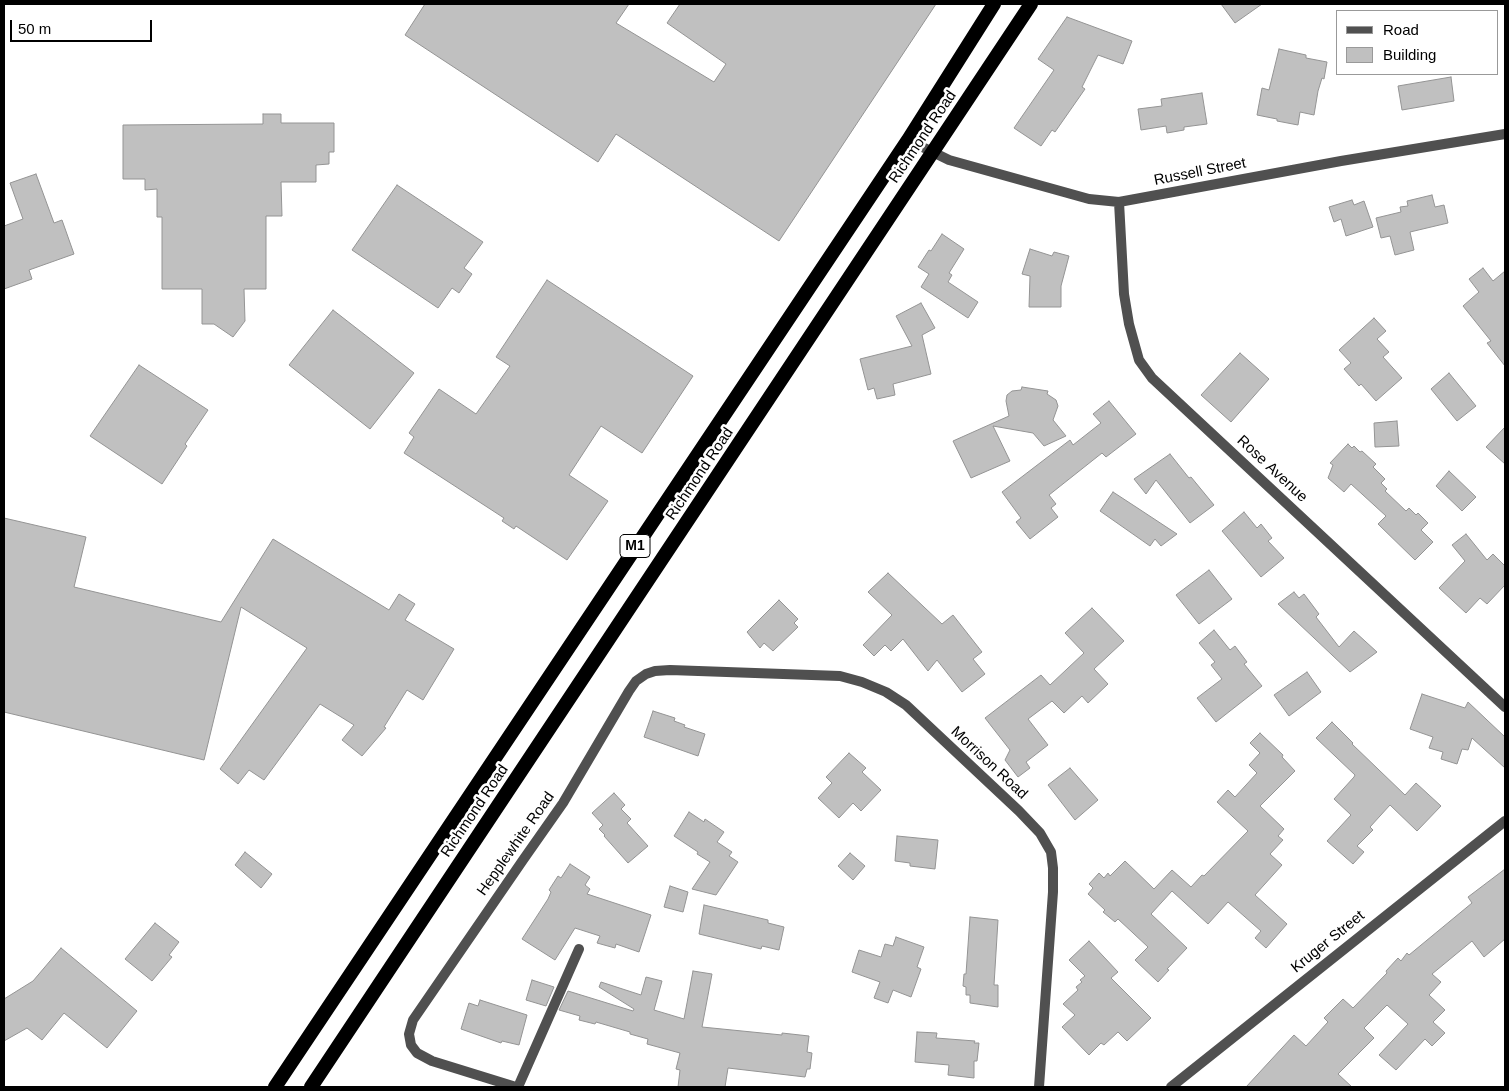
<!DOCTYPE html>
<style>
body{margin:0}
#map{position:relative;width:1509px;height:1091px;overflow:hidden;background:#fff;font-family:Helvetica,sans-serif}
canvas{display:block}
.frame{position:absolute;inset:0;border:5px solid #000;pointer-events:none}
.legend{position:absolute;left:1336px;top:10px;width:162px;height:65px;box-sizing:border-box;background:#fff;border:1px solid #999;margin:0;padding:6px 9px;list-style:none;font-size:15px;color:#000}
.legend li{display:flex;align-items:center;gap:10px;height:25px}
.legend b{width:25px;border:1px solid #999}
.scale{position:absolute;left:10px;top:20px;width:142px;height:22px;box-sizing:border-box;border:2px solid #000;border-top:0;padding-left:6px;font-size:15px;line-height:18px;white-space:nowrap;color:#000;-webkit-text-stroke:4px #fff;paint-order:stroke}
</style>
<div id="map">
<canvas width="1509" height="1091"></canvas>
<div class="frame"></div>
<ul class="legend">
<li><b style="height:6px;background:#505050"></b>Road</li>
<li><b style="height:14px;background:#c0c0c0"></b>Building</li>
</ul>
<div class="scale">50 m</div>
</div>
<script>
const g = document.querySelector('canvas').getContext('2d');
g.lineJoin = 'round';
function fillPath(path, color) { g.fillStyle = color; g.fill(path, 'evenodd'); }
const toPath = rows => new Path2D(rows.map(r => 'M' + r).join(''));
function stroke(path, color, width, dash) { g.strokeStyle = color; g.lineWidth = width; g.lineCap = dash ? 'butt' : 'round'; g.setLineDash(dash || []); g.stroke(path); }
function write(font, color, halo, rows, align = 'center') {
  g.font = font + ' Helvetica,sans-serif'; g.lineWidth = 5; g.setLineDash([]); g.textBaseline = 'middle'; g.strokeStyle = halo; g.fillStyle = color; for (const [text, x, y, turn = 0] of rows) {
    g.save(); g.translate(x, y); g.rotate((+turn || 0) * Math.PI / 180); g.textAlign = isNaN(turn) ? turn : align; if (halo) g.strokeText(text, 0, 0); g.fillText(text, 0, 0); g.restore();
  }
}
const building = toPath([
 [425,4,629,4,616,23,714,82,726,64,667,23,680,4,936,4,779,241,616,134,598,162,405,35,425,4],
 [1221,4,1262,4,1235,23,1221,4],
 [1067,17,1132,41,1123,64,1098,55,1082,87,1085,89,1055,132,1052,130,1041,146,1014,128,1054,70,1038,59,1067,17],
 [1279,49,1306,55,1306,58,1327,62,1324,79,1322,78,1318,91,1314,115,1300,112,1298,125,1277,121,1277,119,1257,115,1262,88,1269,90,1279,49],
 [1451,77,1454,101,1402,110,1398,86,1451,77],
 [1202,93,1207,124,1184,127,1184,130,1167,133,1166,126,1141,130,1138,109,1162,106,1161,99,1202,93],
 [263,114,281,114,281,123,334,123,334,152,329,152,329,164,316,165,316,182,281,182,282,216,266,216,266,289,244,289,245,321,233,337,214,324,202,324,202,289,162,289,162,217,157,217,157,189,145,190,145,179,123,179,123,125,263,124,263,114],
 [36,174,54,223,62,220,74,254,29,270,32,279,4,289,4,226,23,219,10,183,36,174],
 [397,185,483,242,464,268,472,274,459,293,452,288,438,308,352,250,397,185],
 [1432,195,1435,207,1444,205,1448,223,1410,232,1414,250,1395,255,1390,236,1381,238,1376,218,1401,212,1400,207,1408,206,1407,201,1432,195],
 [1352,200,1354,205,1364,201,1373,227,1346,236,1341,219,1334,222,1329,207,1352,200],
 [942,234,964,249,949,273,952,275,948,282,978,302,968,318,921,287,929,274,918,267,929,250,931,251,942,234],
 [1030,249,1052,256,1054,252,1069,256,1061,286,1061,307,1029,307,1030,276,1022,274,1030,249],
 [1483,268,1493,281,1505,271,1505,366,1487,343,1491,341,1463,306,1479,292,1469,279,1483,268],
 [547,280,693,376,642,453,601,426,569,475,608,501,567,560,516,526,514,529,502,521,504,518,404,453,414,437,409,433,439,389,476,414,510,366,496,357,547,280],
 [921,303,935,328,922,335,931,374,893,384,895,395,877,399,874,388,868,390,860,359,912,346,896,316,921,303],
 [333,310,414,373,370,429,289,365,333,310],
 [1374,318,1386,331,1377,339,1389,352,1383,357,1402,378,1376,401,1361,384,1359,386,1344,369,1351,363,1339,350,1374,318],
 [1240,353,1269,379,1231,422,1201,395,1240,353],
 [139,365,208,410,185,444,187,446,162,484,90,436,139,365],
 [1449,373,1476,406,1457,421,1431,389,1449,373],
 [1022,387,1048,391,1047,394,1056,400,1058,406,1053,420,1066,436,1044,446,1033,433,993,426,1010,461,971,478,953,441,1009,416,1006,401,1007,395,1012,391,1021,390,1022,387],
 [1109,401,1136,434,1106,457,1102,453,1049,495,1056,504,1051,508,1058,517,1030,539,1016,522,1021,518,1002,492,1070,440,1073,445,1101,423,1093,414,1109,401],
 [1397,421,1399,446,1375,447,1374,423,1397,421],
 [1505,427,1505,464,1486,447,1505,427],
 [1348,444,1352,448,1354,446,1360,452,1362,451,1376,464,1373,467,1385,479,1381,483,1387,489,1385,491,1406,511,1409,508,1416,515,1418,513,1428,523,1421,530,1433,542,1415,560,1378,524,1386,516,1351,484,1344,492,1328,478,1333,465,1330,463,1348,444],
 [1170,454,1189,478,1191,477,1214,505,1190,523,1156,480,1146,494,1134,479,1170,454],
 [1449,471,1476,497,1462,511,1436,486,1449,471],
 [1113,492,1136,507,1177,534,1161,546,1155,539,1150,546,1100,511,1113,492],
 [1244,512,1257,528,1261,524,1272,538,1268,541,1284,558,1261,577,1222,531,1244,512],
 [4,518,86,537,74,587,221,622,273,539,389,610,399,594,415,604,405,620,454,649,423,700,407,690,384,727,386,728,362,756,342,740,354,725,320,704,264,780,249,770,238,784,220,769,307,648,241,607,204,760,4,712,4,518],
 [1466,534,1487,560,1493,554,1505,566,1505,585,1487,604,1480,598,1466,613,1439,588,1465,561,1452,545,1466,534],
 [1209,570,1232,599,1199,624,1176,595,1209,570],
 [888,573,942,624,953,615,982,652,973,659,985,674,962,692,937,660,928,671,903,639,891,651,885,645,874,656,863,645,892,615,868,592,888,573],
 [1294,592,1299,598,1304,594,1319,614,1316,617,1339,647,1354,631,1377,652,1350,672,1278,604,1294,592],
 [779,600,798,619,794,623,798,627,773,651,764,643,760,648,747,632,779,600],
 [1092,608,1124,641,1094,669,1108,684,1088,703,1082,696,1064,713,1052,701,1028,719,1048,745,1026,762,1030,768,1018,777,1005,760,1010,750,985,718,1041,675,1050,685,1084,653,1065,633,1092,608],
 [1214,630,1230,650,1235,646,1247,662,1244,664,1262,686,1216,722,1197,698,1222,679,1211,665,1215,662,1199,643,1214,630],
 [1307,672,1321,692,1289,716,1274,695,1307,672],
 [1422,694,1465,708,1468,702,1505,737,1505,768,1472,738,1468,750,1462,749,1457,764,1441,759,1443,752,1429,748,1433,737,1410,729,1422,694],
 [653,711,675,718,674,721,685,725,684,727,705,734,698,756,644,737,653,711],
 [1332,722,1353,743,1352,744,1405,795,1416,783,1441,806,1417,831,1390,805,1370,827,1373,830,1357,846,1364,852,1353,864,1327,841,1351,815,1334,799,1354,777,1355,775,1316,738,1332,722],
 [1260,733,1283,755,1282,757,1295,771,1260,806,1284,829,1278,836,1283,840,1270,854,1282,865,1255,895,1287,924,1266,948,1255,938,1261,931,1228,902,1208,924,1172,891,1151,914,1187,948,1167,969,1169,970,1158,982,1135,960,1148,947,1118,919,1115,922,1103,912,1105,910,1088,894,1093,888,1089,884,1099,873,1104,878,1108,873,1110,876,1125,861,1154,889,1172,870,1191,887,1202,875,1204,876,1248,831,1217,802,1228,790,1235,797,1257,773,1249,765,1260,753,1250,743,1260,733],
 [849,753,866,768,862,772,881,790,861,811,853,803,839,818,818,798,832,783,826,777,849,753],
 [1070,768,1098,800,1075,820,1048,785,1070,768],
 [614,793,625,805,621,809,631,819,627,823,648,846,628,863,604,836,605,835,599,829,603,825,592,813,614,793],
 [689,812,704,822,705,819,724,832,717,842,732,852,729,856,738,862,716,895,692,889,710,862,697,854,698,852,674,836,689,812],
 [897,836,938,840,935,869,910,866,910,863,895,861,897,836],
 [245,852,272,874,261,888,235,865,245,852],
 [850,853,865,866,853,880,838,866,850,853],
 [570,864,590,877,585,885,590,889,587,894,651,915,639,952,616,944,615,948,597,943,600,936,575,928,555,960,522,939,548,899,551,892,549,890,558,876,561,878,570,864],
 [1505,869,1505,939,1484,957,1472,941,1432,974,1441,982,1429,995,1445,1010,1433,1022,1445,1033,1432,1046,1425,1039,1396,1070,1379,1055,1408,1024,1387,1005,1364,1028,1374,1038,1338,1074,1352,1087,1246,1087,1294,1035,1306,1046,1328,1022,1324,1018,1343,999,1353,1008,1387,973,1386,971,1398,958,1401,961,1407,953,1409,955,1472,903,1468,897,1505,869],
 [670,886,688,892,683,912,664,907,670,886],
 [704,905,768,920,768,923,784,927,779,950,762,946,761,949,699,934,704,905],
 [970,917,998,920,994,985,998,985,998,1007,970,1003,970,995,966,995,966,987,963,986,964,974,966,974,970,917],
 [155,923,179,942,169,955,172,957,152,981,125,959,155,923],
 [896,937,924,947,917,967,921,969,911,997,893,990,888,1003,874,998,880,982,852,972,859,950,881,957,885,944,893,946,896,937],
 [1089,941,1118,972,1111,978,1151,1018,1127,1041,1118,1032,1104,1045,1101,1043,1089,1055,1062,1027,1075,1015,1063,1004,1078,990,1076,987,1082,982,1080,980,1085,976,1069,960,1089,941],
 [61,948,137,1011,107,1048,64,1013,42,1040,27,1028,4,1041,4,999,33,981,61,948],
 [693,971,712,974,702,1027,782,1035,782,1033,809,1036,807,1052,812,1053,810,1069,807,1069,805,1077,728,1068,725,1087,678,1087,680,1070,676,1069,680,1053,647,1044,648,1039,630,1034,630,1032,596,1022,595,1024,579,1020,580,1016,559,1010,568,991,633,1011,634,1009,599,987,601,982,641,995,646,977,662,981,654,1010,684,1019,693,971],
 [532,980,554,987,546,1006,526,1000,532,980],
 [480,1000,527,1015,519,1045,502,1041,501,1043,461,1029,469,1003,478,1006,480,1000],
 [917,1032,937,1033,936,1038,975,1041,974,1043,979,1043,977,1061,974,1061,974,1078,948,1075,949,1065,915,1062,917,1032]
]);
fillPath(building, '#c0c0c0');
stroke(building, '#949494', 1);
stroke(toPath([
 [908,140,949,160,1089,199,1119,202,1341,161,1505,134],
 [1119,202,1124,294,1129,324,1139,360,1152,378,1505,707],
 [516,1087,432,1061,417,1053,411,1045,409,1034,413,1020,523,860,563,803,629,691,636,681,646,674,655,671,670,670,840,676,862,682,886,692,906,705,1019,811,1040,833,1051,852,1053,868,1053,892,1039,1087],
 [518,1087,579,949],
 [1171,1087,1505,821]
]), '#505050', 10);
stroke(toPath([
 [275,1087,908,140,994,4],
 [311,1087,1031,4]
]), '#000', 14);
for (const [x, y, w] of [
 [635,546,30]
]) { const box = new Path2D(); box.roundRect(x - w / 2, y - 11.5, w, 23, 4); g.fillStyle = '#fff'; g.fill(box); stroke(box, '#000', 1); }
write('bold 14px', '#000', null, [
 ["M1",635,546]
]);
write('15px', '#000', '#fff', [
 ["Richmond Road",923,137,-56],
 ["Russell Street",1200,172,-11],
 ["Rose Avenue",1272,469,43],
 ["Richmond Road",700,474,-56],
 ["Morrison Road",989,763,43],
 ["Richmond Road",475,811,-56],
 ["Hepplewhite Road",516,844,-55],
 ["Kruger Street",1328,942,-39]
]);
</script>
